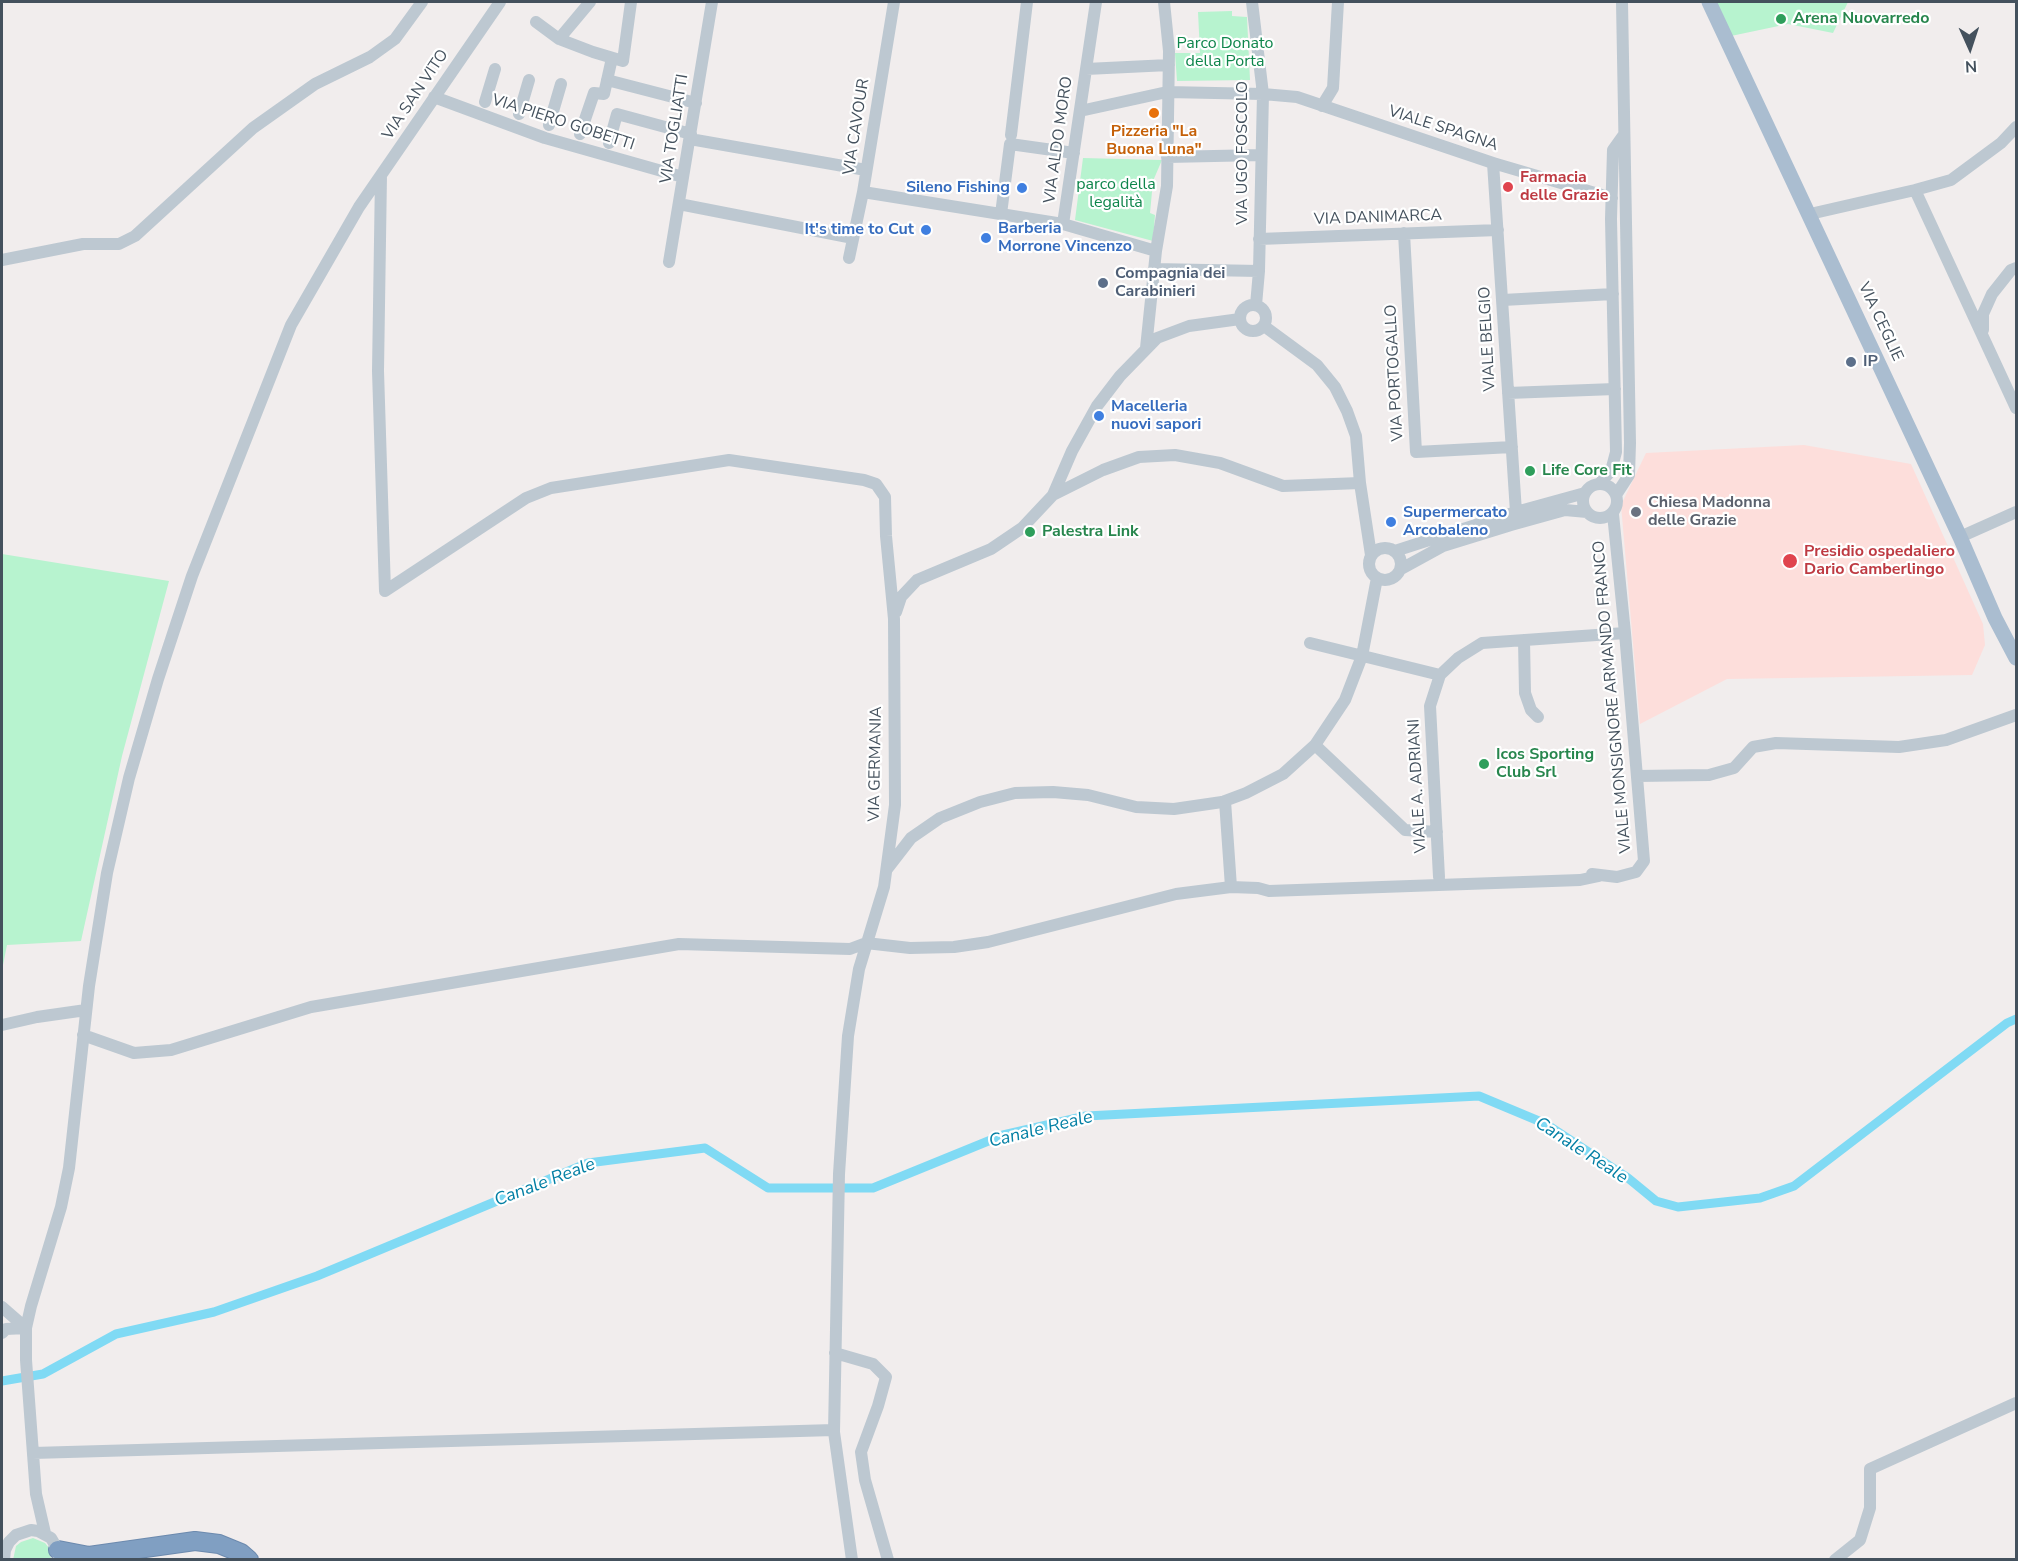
<!DOCTYPE html>
<meta charset="utf-8">
<style>
body{margin:0}
#map{position:relative;width:2018px;height:1561px;overflow:hidden;background:#f1eded;font-family:"Nunito Sans",sans-serif}
canvas{display:block}
.frame{position:absolute;inset:0;border:3px solid #44515d;pointer-events:none}
.north{position:absolute;left:1940px;top:18px;width:60px;height:60px;-webkit-text-stroke:4px #fff;paint-order:stroke;rotate:177deg;font-size:16px;font-weight:700;line-height:24px;text-align:center;color:#44515d}
.north::after{content:'';display:block;margin:auto;width:21px;height:27px;background:#44515d;clip-path:polygon(50% 0,100% 100%,50% 72%,0 100%)}
</style>
<div id="map">
<canvas width="2018" height="1561"></canvas>
<div class="frame"></div>
<div class="north">N</div>
</div>
<script>
const g = document.querySelector('canvas').getContext('2d');
g.lineJoin = 'round';
function fillPath(path, color) { g.fillStyle = color; g.fill(path, 'evenodd'); }
const toPath = rows => new Path2D(rows.map(r => 'M' + r).join(''));
function stroke(path, color, width, dash) { g.strokeStyle = color; g.lineWidth = width; g.lineCap = dash ? 'butt' : 'round'; g.setLineDash(dash || []); g.stroke(path); }
function write(font, color, halo, rows, align = 'center') {
  g.font = font + ' "Nunito Sans",sans-serif'; g.lineWidth = 4.5; g.setLineDash([]); g.textBaseline = 'middle'; g.strokeStyle = halo; g.fillStyle = color; for (const [text, x, y, turn = 0] of rows) {
    g.save(); g.translate(x, y); g.rotate((+turn || 0) * Math.PI / 180); g.textAlign = isNaN(turn) ? turn : align; if (halo) g.strokeText(text, 0, 0); g.fillText(text, 0, 0); g.restore();
  }
}
fillPath(toPath([
 [1804,445,1911,464,1983,624,1985,645,1972,675,1727,679,1640,724,1621,505,1646,453]
]), '#fddedb');
fillPath(toPath([
 [1716,2,1848,2,1833,33,1788,24,1731,36],
 [1232,11,1232,16,1247,17,1250,80,1177,81,1175,53,1200,53,1198,12],
 [1083,158,1162,160,1153,181,1150,213,1155,215,1153,241,1075,220],
 [2,554,169,581,122,756,81,941,7,945,2,970],
 [33,1538,45,1543,49,1548,51,1559,13,1560,16,1546,21,1542]
]), '#b7f3cf');
stroke(toPath([
 [2,1381,43,1374,116,1334,214,1312,317,1276,588,1163,705,1148,768,1188,873,1188,1003,1135,1086,1116,1479,1096,1546,1124,1628,1178,1656,1201,1678,1207,1760,1198,1794,1186,2007,1023,2016,1019]
]), '#80daf4', 9);
const highway = toPath([
 [58,1550,89,1556],
 [76,1560,89,1556,195,1541,219,1544,241,1553,249,1560]
]);
stroke(highway, '#6c8aae', 20);
stroke(toPath([
 [590,2,559,39,593,52,623,61,631,2],
 [1252,2,1263,94,1259,271,1256,305],
 [536,22,559,39],
 [1086,69,1169,65],
 [607,80,696,103],
 [434,97,545,138,683,177],
 [485,102,495,69],
 [1322,106,1333,88,1338,2],
 [1080,111,1167,92,1263,94,1297,97,1493,163,1612,198],
 [519,114,529,80],
 [549,125,561,84],
 [580,134,594,93,604,94,612,58],
 [1011,135,1027,2],
 [690,139,866,170],
 [609,143,617,114,691,134],
 [1167,157,1261,155],
 [1493,163,1516,512],
 [381,175,378,371,385,591,526,498,551,488,729,460,864,480,876,484,885,497,886,536,894,619,895,805,884,887,859,969,848,1036,839,1174,834,1432,852,1560],
 [1915,190,2016,408],
 [863,192,1063,224,1156,251],
 [679,204,853,238],
 [1001,214,1010,144,1074,153],
 [1810,214,1915,190,1951,180,2001,143,2016,127],
 [1063,224,1096,2],
 [1404,233,1416,452,1512,447],
 [1259,239,1498,230],
 [849,258,863,192,894,2],
 [2,260,83,244,119,244,135,236,253,128,315,84,370,57,395,39,422,2],
 [669,262,712,2],
 [1154,269,1259,271],
 [1503,300,1613,294],
 '1240 318a13 13 0 1 1 26 0a13 13 0 1 1-26 0Z',
 [1264,326,1317,365,1335,387,1347,411,1356,436,1360,483,1371,555],
 [1983,330,1983,314,1992,294,2011,270,2016,268],
 [1146,348,1156,251,1167,186,1169,51,1164,2],
 [1508,393,1615,389],
 '1583 501a17 17 0 1 1 34 0a17 17 0 1 1-34 0Z',
 [1599,484,1611,471,1616,452,1611,219,1613,150,1623,136],
 [1053,495,1103,470,1139,457,1175,455,1220,463,1283,486,1360,483],
 [1616,495,1629,475,1630,443,1622,2],
 [1960,537,2016,512],
 '1369 564a16 16 0 1 1 32 0a16 16 0 1 1-32 0Z',
 [1395,551,1516,512,1585,493],
 [1401,569,1443,546,1511,525,1565,510,1587,512],
 [896,612,901,597,917,580,991,549,1022,528,1053,495,1072,451,1097,406,1120,376,1157,338,1189,326,1240,319],
 [1524,640,1525,693,1531,710,1538,717],
 [1310,643,1440,675],
 [1315,745,1405,830,1437,832],
 [1637,776,1709,775,1734,768,1753,747,1776,743,1899,747,1946,740,2016,715],
 [1225,801,1231,887],
 [887,869,911,838,940,818,980,802,1015,793,1053,792,1088,795,1136,807,1174,809,1222,802,1246,793,1283,774,1315,745,1345,700,1362,656,1377,578],
 [1592,874,1617,877,1636,872,1644,861,1625,633,1613,514],
 [1439,877,1430,706,1440,675,1458,658,1482,643,1625,633],
 [2,1025,37,1017,86,1010],
 [83,1035,134,1053,171,1050,311,1007,679,944,850,949,866,943,910,948,954,947,988,942,1176,894,1231,887,1258,888,1269,891,1580,880,1599,876],
 [2,1307,26,1328],
 [2,1333,6,1329,26,1328],
 [835,1353,873,1364,886,1377,878,1406,861,1452,865,1480,888,1560],
 [33,1453,834,1430],
 [45,1533,36,1494,26,1360,26,1328,31,1306,61,1207,69,1168,89,986,107,873,129,778,158,679,192,576,291,325,359,207,500,2],
 [4,1560,5,1550,9,1542,16,1535,31,1530,38,1531,51,1538,58,1550,59,1560],
 [1835,1560,1860,1540,1870,1508,1870,1469,2016,1403]
]), '#bdc8d1', 12);
stroke(toPath([
 [1709,2,1960,537,1995,618,2016,658]
]), '#aabdd0', 15);
stroke(highway, '#809fc2', 18);
for (const [x, y, r, color] of [
 [1781,19,6,"#2e9e5b"],
 [1154,113,6,"#e8710a"],
 [1508,187,6,"#e0444e"],
 [1022,188,6,"#3f7fe0"],
 [926,230,6,"#3f7fe0"],
 [986,238,6,"#3f7fe0"],
 [1103,283,6,"#5c6f8a"],
 [1851,362,6,"#5c6f8a"],
 [1099,416,6,"#3f7fe0"],
 [1530,471,6,"#2e9e5b"],
 [1636,512,6,"#6b7280"],
 [1391,522,6,"#3f7fe0"],
 [1030,532,6,"#2e9e5b"],
 [1790,561,8,"#e0444e"],
 [1484,764,6,"#2e9e5b"]
]) { const dot = new Path2D(); dot.arc(x, y, r, 0, 2 * Math.PI); g.fillStyle = color; g.fill(dot); stroke(dot, '#fff', 2); }
write('bold 16px', '#27864d', '#fff', [
 ["Arena Nuovarredo",1793,19],
 ["Life Core Fit",1542,471],
 ["Palestra Link",1042,532],
 ["Icos Sporting",1496,755],
 ["Club Srl",1496,773]
], 'left');
write('16px', '#0e854b', '#fff', [
 ["Parco Donato",1225,44],
 ["della Porta",1225,62],
 ["parco della",1116,185],
 ["legalità",1116,203]
]);
write('16px', '#44515d', '#fff', [
 ["VIA SAN VITO",416,95,-56],
 ["VIA PIERO GOBETTI",563,123,18],
 ["VIA CAVOUR",857,127,-81],
 ["VIA TOGLIATTI",675,129,-81],
 ["VIALE SPAGNA",1443,129,18],
 ["VIA ALDO MORO",1059,140,-82],
 ["VIA UGO FOSCOLO",1243,153,-90],
 ["VIA DANIMARCA",1378,218,-2],
 ["VIA CEGLIE",1880,322,65],
 ["VIALE BELGIO",1488,339,-93],
 ["VIA PORTOGALLO",1395,373,-93],
 ["VIALE MONSIGNORE ARMANDO FRANCO",1613,697,-95],
 ["VIA GERMANIA",876,764,-89],
 ["VIALE A. ADRIANI",1418,786,-93]
]);
write('bold 16px', '#c56008', '#fff', [
 ["Pizzeria \"La",1154,132],
 ["Buona Luna\"",1154,150]
]);
write('bold 16px', '#be3a42', '#fff', [
 ["Farmacia",1520,178],
 ["delle Grazie",1520,196],
 ["Presidio ospedaliero",1804,552],
 ["Dario Camberlingo",1804,570]
], 'left');
write('bold 16px', '#366cbe', '#fff', [
 ["Sileno Fishing",1010,188,"right"],
 ["Barberia",998,229],
 ["Morrone Vincenzo",998,247],
 ["It's time to Cut",914,230,"right"],
 ["Macelleria",1111,407],
 ["nuovi sapori",1111,425],
 ["Supermercato",1403,513],
 ["Arcobaleno",1403,531]
], 'left');
write('bold 16px', '#4e5e75', '#fff', [
 ["Compagnia dei",1115,274],
 ["Carabinieri",1115,292],
 ["IP",1863,362]
], 'left');
write('bold 16px', '#5b616d', '#fff', [
 ["Chiesa Madonna",1648,503],
 ["delle Grazie",1648,521]
], 'left');
write('italic 18px', '#027fa4', '#fff', [
 ["Canale Reale",1041,1130,-14],
 ["Canale Reale",1581,1151,33],
 ["Canale Reale",545,1183,-21]
]);
</script>
